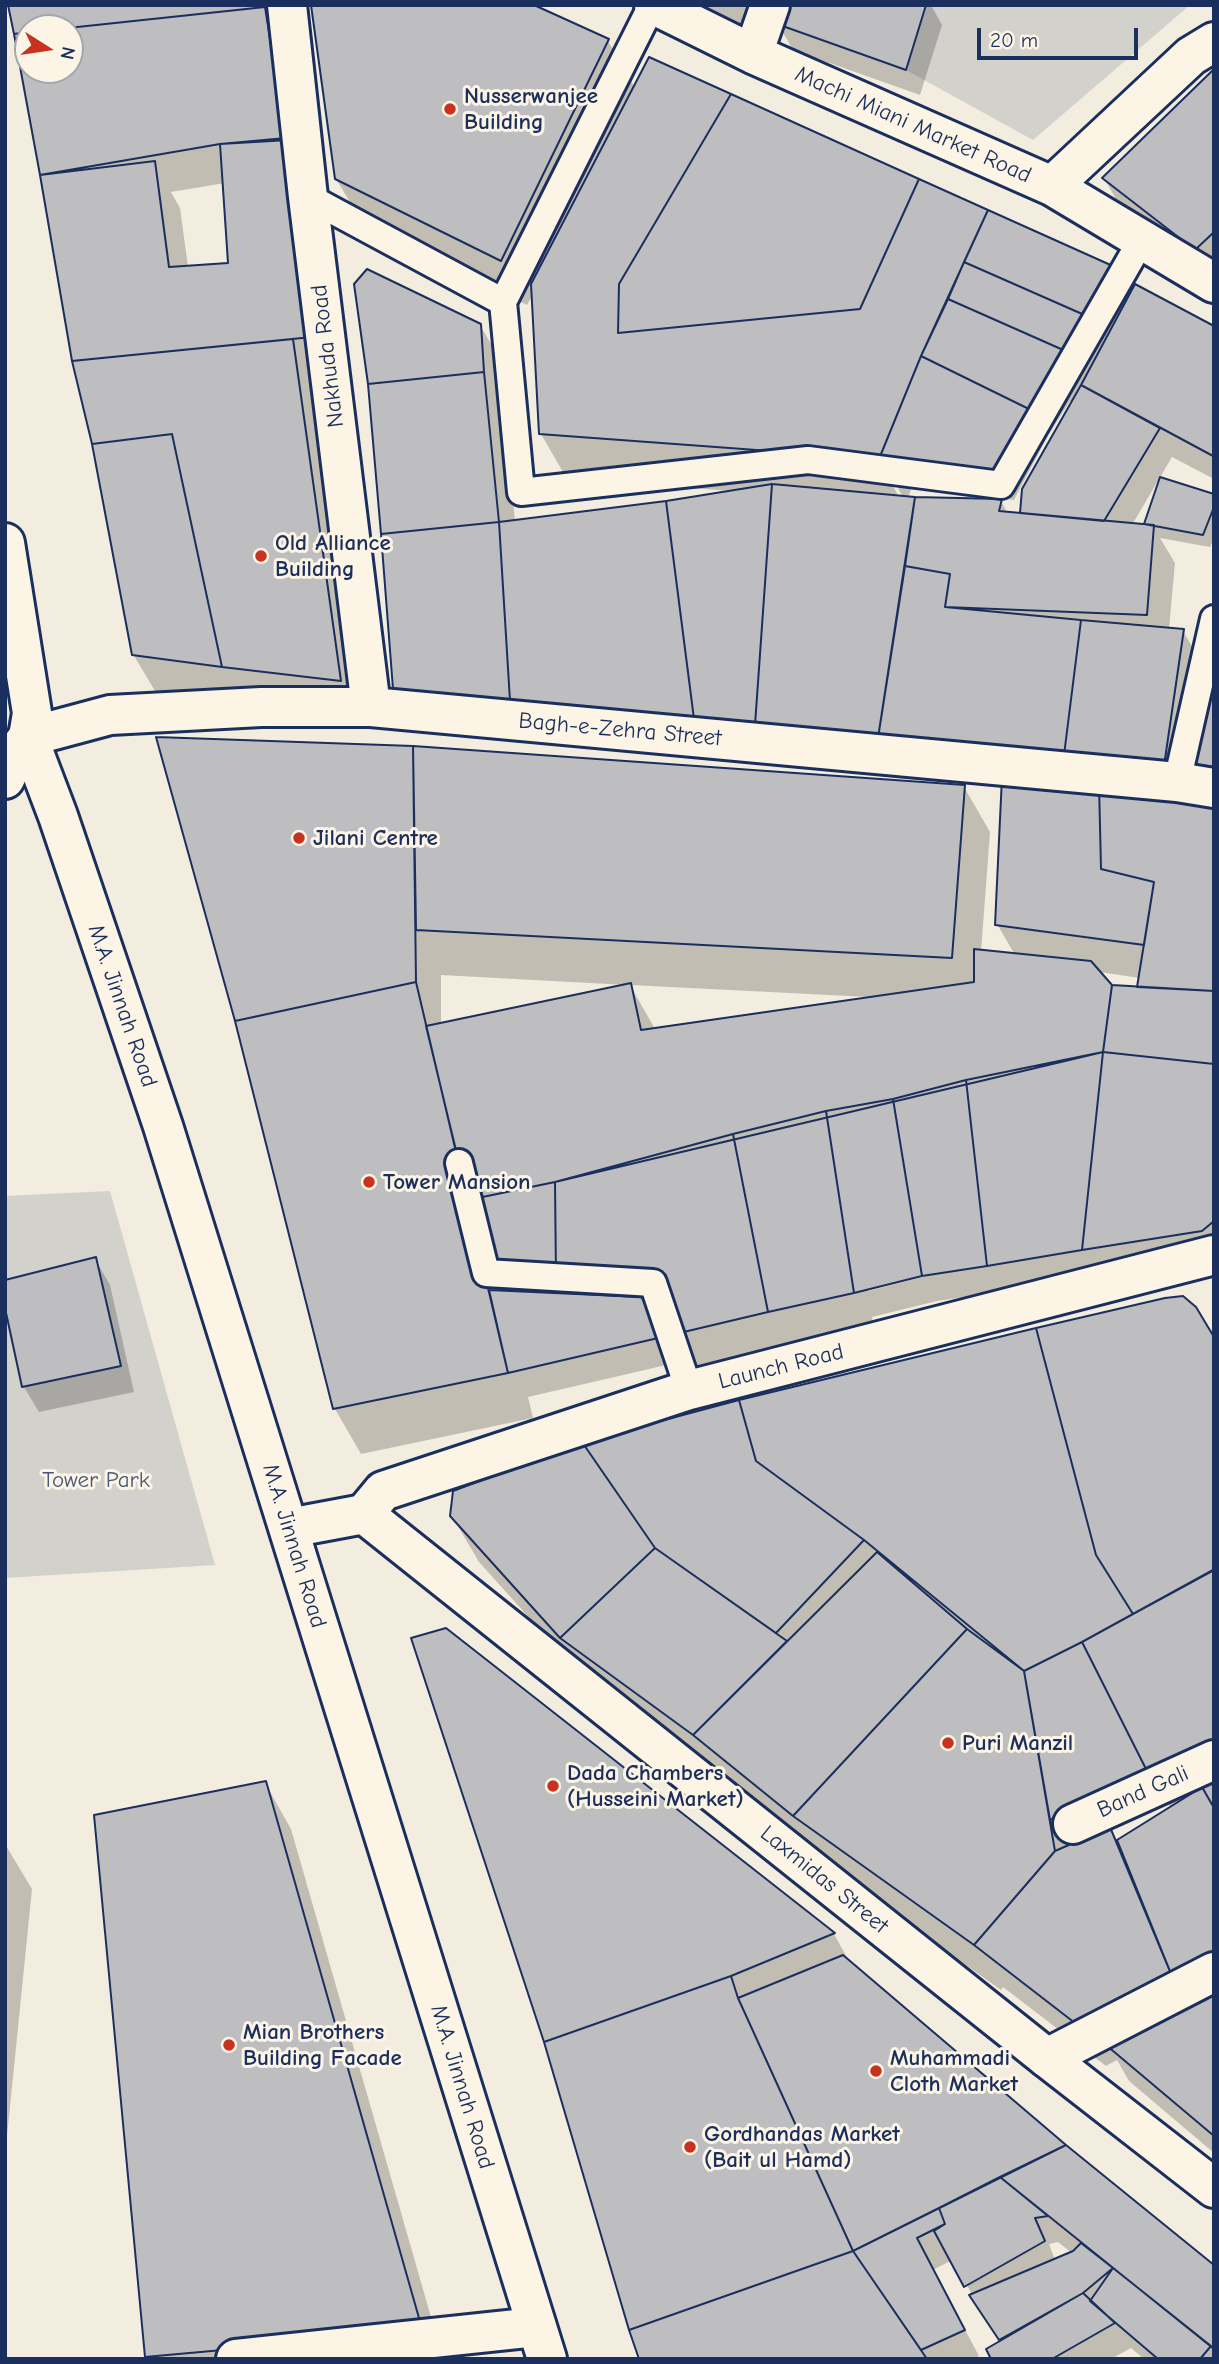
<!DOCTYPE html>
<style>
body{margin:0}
#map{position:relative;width:1219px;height:2364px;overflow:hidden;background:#f3ede0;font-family:"Comic Neue",sans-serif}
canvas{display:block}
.frame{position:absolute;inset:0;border:7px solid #1b2f5e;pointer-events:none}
.north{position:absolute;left:14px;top:14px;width:70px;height:70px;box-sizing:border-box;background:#fcf5e5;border:2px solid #a2a6af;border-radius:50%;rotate:102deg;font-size:19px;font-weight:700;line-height:28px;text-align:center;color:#1b2f5e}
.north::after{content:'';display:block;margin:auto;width:24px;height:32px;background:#c8321e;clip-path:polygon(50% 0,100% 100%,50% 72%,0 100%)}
.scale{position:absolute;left:977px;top:28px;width:161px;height:32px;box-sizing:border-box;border:4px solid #1b2f5e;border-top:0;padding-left:9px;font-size:21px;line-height:24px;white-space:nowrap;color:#1b2f5e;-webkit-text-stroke:5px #fcf5e5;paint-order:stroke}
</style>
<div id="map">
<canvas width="1219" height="2364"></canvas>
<div class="frame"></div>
<div class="north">N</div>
<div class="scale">20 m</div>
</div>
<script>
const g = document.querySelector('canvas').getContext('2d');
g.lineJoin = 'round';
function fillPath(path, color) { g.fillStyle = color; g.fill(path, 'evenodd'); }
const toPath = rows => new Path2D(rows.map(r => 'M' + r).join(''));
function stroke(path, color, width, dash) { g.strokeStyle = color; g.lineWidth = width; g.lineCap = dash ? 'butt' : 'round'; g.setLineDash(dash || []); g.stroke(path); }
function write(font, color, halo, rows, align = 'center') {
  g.font = font + ' "Comic Neue",sans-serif'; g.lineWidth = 6; g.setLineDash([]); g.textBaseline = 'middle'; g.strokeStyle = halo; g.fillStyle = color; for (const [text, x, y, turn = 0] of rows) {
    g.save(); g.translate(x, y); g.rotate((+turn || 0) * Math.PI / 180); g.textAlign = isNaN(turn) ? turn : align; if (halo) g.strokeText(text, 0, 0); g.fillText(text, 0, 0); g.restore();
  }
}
fillPath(toPath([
 [926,5,1190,5,1033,140,906,70],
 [110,1191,215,1565,5,1578,5,1196]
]), '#d3d1cc');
fillPath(toPath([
 [9,5,282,5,365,726,245,703,155,691,133,654,94,444,73,361,42,174],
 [28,28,70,28,70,70,28,70],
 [225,183,230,264,188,267,180,208,171,192],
 [692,5,777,5,766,37],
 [785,5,931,5,942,25,920,95,793,50,778,24],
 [608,41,635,88,1114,268,1130,297,1214,328,1214,479,1172,457,1132,525,1145,526,1214,496,1214,538,1210,547,1160,538,1175,563,1169,629,1183,631,1204,667,1214,661,1214,1269,1004,1291,937,1301,872,1317,874,1329,694,1371,688,1360,528,1397,533,1418,361,1454,335,1409,236,1021,413,748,964,787,990,832,981,952,1015,955,997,924,1003,784,416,725,395,689,480,325,495,351,498,399,504,410,515,521,666,503,731,491,567,479,541,434,534,292,527,305,363,224,336,179],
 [1070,401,1073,403,1021,515,1008,514,1001,501,908,498,912,487,1014,500,1047,437],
 [892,478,903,497,899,497,889,479],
 [1099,972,1140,978,1139,988,1111,986],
 [441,975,627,985,441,1025],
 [630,985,869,997,655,1029],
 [930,1272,931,1275,868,1291,868,1288],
 [1214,72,1214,283,1125,215,1104,178],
 [95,1259,110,1285,134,1392,39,1412,24,1387,5,1301],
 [1214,1340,1214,2153,1129,2081,1117,2060,1106,2066,1003,1987,1001,1990,821,1862,587,1682,479,1562,452,1516],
 [1163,1795,1171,1809,1117,1842,1110,1829,1074,1844,1073,1842],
 [446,1630,834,1934,850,1963,1065,2146,1214,2267,1214,2359,1144,2359,1131,2348,1111,2359,993,2359,1000,2342,952,2260,933,2270,979,2356,973,2359,641,2359],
 [1058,2242,1072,2253,1055,2260,1049,2244],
 [265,1783,291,1829,443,2359,148,2359,147,2356],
 [5,1844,32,1889,5,2156]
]), '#0003');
const building = toPath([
 [8,5,265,5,265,7,68,28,28,28,28,32,14,34,8,5],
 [311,5,534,5,609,39,501,261,335,179,311,5],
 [783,5,926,5,906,70,777,24,783,5],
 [265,7,286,138,220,144,40,175,14,34,28,32,28,70,70,70,70,28,68,28,265,7],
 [649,57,731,94,619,284,618,333,860,309,919,179,988,210,921,356,879,459,539,434,531,284,649,57],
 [1214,69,1214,232,1195,250,1102,178,1214,69],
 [731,94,919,179,860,309,618,333,619,284,731,94],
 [289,140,312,337,72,361,40,175,155,161,169,267,228,263,220,144,289,140],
 [988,210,1115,267,1089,317,964,262,988,210],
 [964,262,1089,317,1070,353,948,299,964,262],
 [367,269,481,324,484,372,368,384,354,284,367,269],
 [1135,284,1214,326,1213,456,1081,385,1135,284],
 [948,299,1070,353,1033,411,921,356,948,299],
 [293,339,341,681,222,667,172,434,92,444,72,361,293,339],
 [921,356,1033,411,999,475,879,459,921,356],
 [484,372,499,522,381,534,368,384,484,372],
 [1081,385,1160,428,1104,521,1020,513,1022,489,1081,385],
 [172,434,222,667,132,655,92,444,172,434],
 [1160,477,1214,494,1214,507,1203,535,1144,524,1160,477],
 [772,484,755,725,694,719,666,501,772,484],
 [772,484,915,497,878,738,755,725,772,484],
 [915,497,1002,499,999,511,1154,525,1147,615,945,607,950,574,905,566,915,497],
 [666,501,694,719,510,701,499,522,666,501],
 [499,522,510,701,393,689,381,534,499,522],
 [905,566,950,574,945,607,1081,620,1064,755,878,738,905,566],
 [1081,620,1184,629,1164,766,1064,755,1081,620],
 [1214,653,1214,770,1190,768,1214,653],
 [156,737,413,746,416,982,235,1021,156,737],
 [413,746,965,785,952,958,416,930,413,746],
 [1002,777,1099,784,1101,869,1154,882,1144,945,995,925,1002,777],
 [1099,784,1214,802,1214,991,1137,987,1154,882,1101,869,1099,784],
 [974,949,1091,961,1112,985,1103,1052,555,1182,468,1200,426,1026,631,983,641,1030,974,982,974,949],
 [416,982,508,1373,333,1409,235,1021,416,982],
 [1112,985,1214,991,1214,1064,1103,1052,1112,985],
 [1103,1052,1082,1250,987,1266,966,1080,1103,1052],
 [1103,1052,1214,1064,1214,1221,1202,1231,1082,1250,1103,1052],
 [966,1080,987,1266,922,1276,893,1099,966,1080],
 [893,1099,922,1276,854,1293,826,1111,893,1099],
 [826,1111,854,1293,768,1312,733,1134,826,1111],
 [733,1134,768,1312,671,1335,653,1283,556,1278,555,1182,733,1134],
 [555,1182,556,1278,486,1273,468,1200,555,1182],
 [96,1257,121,1366,22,1387,5,1308,5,1280,96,1257],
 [489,1290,641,1297,671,1335,508,1373,489,1290],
 [1183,1296,1196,1307,1214,1337,1214,1570,1133,1614,1096,1555,1036,1328,1165,1298,1183,1296],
 [1036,1328,1096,1555,1133,1614,1082,1642,1024,1671,864,1540,756,1461,739,1400,1036,1328],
 [739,1400,756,1461,864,1540,776,1633,655,1548,582,1442,739,1400],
 [582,1442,655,1548,560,1638,450,1516,453,1491,582,1442],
 [655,1548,787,1641,693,1735,560,1638,655,1548],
 [877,1552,967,1629,793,1816,693,1735,877,1552],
 [1213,1570,1214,1740,1147,1771,1082,1642,1213,1570],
 [446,1628,835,1933,731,1976,544,2042,411,1638,446,1628],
 [967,1629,1024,1671,1055,1851,974,1945,793,1816,967,1629],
 [1082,1642,1147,1771,1050,1820,1024,1671,1082,1642],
 [266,1781,423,2332,145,2357,94,1815,266,1781],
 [1214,1782,1214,1808,1202,1787,1214,1782],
 [1202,1787,1214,1808,1214,1959,1174,1981,1117,1840,1202,1787],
 [1110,1827,1174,1981,1084,2030,974,1945,1055,1851,1110,1827],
 [843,1955,1066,2145,853,2251,738,1998,843,1955],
 [731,1976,738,1998,853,2251,629,2330,544,2042,731,1976],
 [1214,1985,1214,2136,1106,2045,1214,1985],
 [1066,2145,1214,2265,1214,2349,1000,2177,1066,2145],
 [1000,2177,1048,2216,1035,2218,1045,2241,964,2287,934,2231,945,2224,939,2208,1000,2177],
 [939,2208,945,2224,917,2238,965,2330,921,2350,853,2251,939,2208],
 [1081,2243,1113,2268,1083,2293,999,2340,969,2295,1073,2251,1081,2243],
 [853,2251,927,2359,639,2359,629,2330,853,2251],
 [1113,2268,1211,2346,1200,2359,1158,2359,1090,2301,1113,2268],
 [1083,2293,1115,2323,1052,2359,991,2359,986,2349,1083,2293]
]);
fillPath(building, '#bebec0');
stroke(building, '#1b2f5e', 2);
const lane = toPath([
 [308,197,503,302,521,492,808,460,1001,485,1141,241],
 [503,302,652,5],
 [1177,782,1214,619],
 [459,1163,486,1273,653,1283,689,1390]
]);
const street = toPath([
 [287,5,308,197,371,707],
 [654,5,753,54,1052,186,1191,56,1214,42],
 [753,54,770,5],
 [1052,186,1214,283],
 [28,737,110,715,261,707,371,707,1177,782,1214,788],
 [364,1514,383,1491,689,1390,1214,1255],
 [1073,1824,1214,1760],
 [1047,2058,1214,1972],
 [236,2359,536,2327]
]);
const secondary = toPath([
 [289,1528,364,1514,1047,2058,1214,2188]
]);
const primary = toPath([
 [5,779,19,749,28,737]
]);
const highway = toPath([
 [5,543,32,713,28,737,58,816,163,1126,547,2359]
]);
stroke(lane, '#1b2f5e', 32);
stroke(street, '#1b2f5e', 44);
stroke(secondary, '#1b2f5e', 44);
stroke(primary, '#1b2f5e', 44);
stroke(highway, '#1b2f5e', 44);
stroke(lane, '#fcf5e5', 26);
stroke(street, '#fcf5e5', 38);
stroke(secondary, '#fcf5e5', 38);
stroke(primary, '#fcf5e5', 38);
stroke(highway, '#fcf5e5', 38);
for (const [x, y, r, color] of [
 [450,109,7,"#c8321e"],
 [261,556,7,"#c8321e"],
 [299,838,7,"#c8321e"],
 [369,1182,7,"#c8321e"],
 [948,1743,7,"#c8321e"],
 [553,1786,7,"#c8321e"],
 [229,2045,7,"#c8321e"],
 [876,2071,7,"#c8321e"],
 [690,2147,7,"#c8321e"]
]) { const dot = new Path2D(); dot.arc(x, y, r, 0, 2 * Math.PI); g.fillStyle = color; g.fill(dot); stroke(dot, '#fcf5e5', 2.5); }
write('bold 23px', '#1b2f5e', '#fcf5e5', [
 ["Nusserwanjee",464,96],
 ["Building",464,122],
 ["Old Alliance",275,543],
 ["Building",275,569],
 ["Jilani Centre",313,838],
 ["Tower Mansion",383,1182],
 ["Puri Manzil",962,1743],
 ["Dada Chambers",567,1773],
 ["(Husseini Market)",567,1799],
 ["Mian Brothers",243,2032],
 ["Building Facade",243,2058],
 ["Muhammadi",890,2058],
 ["Cloth Market",890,2084],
 ["Gordhandas Market",704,2134],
 ["(Bait ul Hamd)",704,2160]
], 'left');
write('23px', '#1b2f5e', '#fcf5e5', [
 ["Machi Miani Market Road",913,125,24],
 ["Nakhuda Road",328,356,-97],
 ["Bagh-e-Zehra Street",620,730,5],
 ["M.A. Jinnah Road",122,1006,71],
 ["Launch Road",781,1367,-14],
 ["M.A. Jinnah Road",294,1546,73],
 ["Band Gali",1143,1792,-24],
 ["Laxmidas Street",824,1880,39],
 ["M.A. Jinnah Road",462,2087,73]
]);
write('23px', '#49587a', '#fcf5e5', [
 ["Tower Park",96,1480]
]);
</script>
